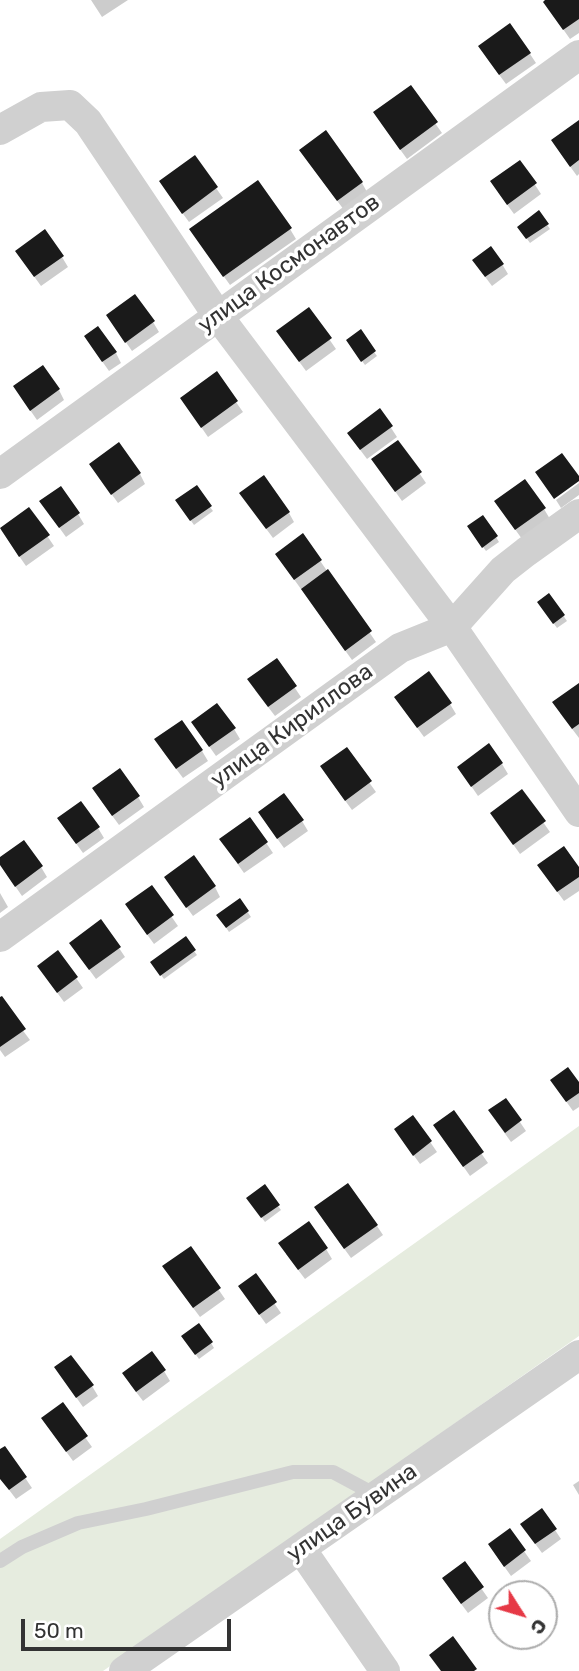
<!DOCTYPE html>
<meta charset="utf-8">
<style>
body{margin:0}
#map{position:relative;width:579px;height:1671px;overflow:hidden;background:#fff;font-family:Rubik,sans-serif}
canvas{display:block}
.north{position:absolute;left:488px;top:1580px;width:70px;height:70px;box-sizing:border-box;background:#fff;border:2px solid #adadad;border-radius:50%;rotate:127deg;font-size:19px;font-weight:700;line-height:28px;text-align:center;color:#333}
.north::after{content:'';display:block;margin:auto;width:24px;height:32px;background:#e63946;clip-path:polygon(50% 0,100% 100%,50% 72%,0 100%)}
.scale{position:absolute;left:21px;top:1619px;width:210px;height:32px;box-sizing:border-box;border:4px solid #333;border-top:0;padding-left:9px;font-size:21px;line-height:24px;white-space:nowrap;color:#333;-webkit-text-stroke:5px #fff;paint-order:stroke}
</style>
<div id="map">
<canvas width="579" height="1671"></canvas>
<div class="north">С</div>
<div class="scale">50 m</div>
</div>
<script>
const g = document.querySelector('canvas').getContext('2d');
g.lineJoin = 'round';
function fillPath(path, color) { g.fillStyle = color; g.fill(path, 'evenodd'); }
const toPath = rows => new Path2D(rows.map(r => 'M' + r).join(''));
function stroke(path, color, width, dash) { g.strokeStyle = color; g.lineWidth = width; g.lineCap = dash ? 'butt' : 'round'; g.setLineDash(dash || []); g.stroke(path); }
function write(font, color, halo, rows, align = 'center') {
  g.font = font + ' Rubik,sans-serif'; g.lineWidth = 7; g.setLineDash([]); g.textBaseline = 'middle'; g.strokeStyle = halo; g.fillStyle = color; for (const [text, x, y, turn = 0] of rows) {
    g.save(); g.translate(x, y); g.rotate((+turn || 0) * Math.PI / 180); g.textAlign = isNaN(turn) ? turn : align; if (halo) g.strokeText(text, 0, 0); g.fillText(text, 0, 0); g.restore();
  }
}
fillPath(toPath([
 [579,1126,579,1336,103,1671,0,1671,0,1539]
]), '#e6ecdf');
fillPath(toPath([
 [91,0,128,0,102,17],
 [548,0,579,0,579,33,570,39,551,12],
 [530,54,536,63,506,84,486,57],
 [410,88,442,133,407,159,381,123],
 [579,122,579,174,577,176,559,151],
 [195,158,223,198,189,222,167,192],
 [307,160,362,183,367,192,344,210],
 [520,162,541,194,514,214,498,192],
 [539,213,550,229,530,243,522,232],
 [290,229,296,239,230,285,197,239],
 [62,257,68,267,41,286,23,261],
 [502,264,508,274,492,286,480,270],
 [309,310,336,349,306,371,284,341],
 [153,322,159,332,132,351,114,325],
 [351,346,374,352,377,356,365,365],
 [92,347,116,353,121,363,109,371],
 [216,374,243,412,208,437,188,408],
 [59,390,64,400,37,420,21,397],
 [380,411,397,437,367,459,355,443],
 [398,442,426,483,402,501,380,470],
 [97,474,140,474,145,484,118,503],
 [579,483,579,495,561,508,556,500],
 [247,503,289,513,294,522,273,538],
 [180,505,210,507,213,511,194,525],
 [29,509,54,546,26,566,1,530],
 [544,509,550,519,522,539,502,511],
 [48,512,78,514,84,524,66,537],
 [471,531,496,537,499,542,486,551],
 [303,536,376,642,352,660,283,564],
 [549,595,567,621,557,628,542,607],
 [276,660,301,697,275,716,255,690],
 [579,685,579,738,560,713],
 [450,704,456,714,424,737,402,707],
 [234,729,240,739,216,756,199,732],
 [162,750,202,751,208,761,183,778],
 [346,750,376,792,352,810,328,777],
 [502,764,508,774,478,796,465,777],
 [522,792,550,832,520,854,498,823],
 [138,797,144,807,119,825,100,799],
 [250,819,273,853,244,873,227,849],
 [302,821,308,831,284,848,266,823],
 [65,828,98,828,104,838,83,853],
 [0,859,41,867,47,877,22,896,4,870],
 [579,870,579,891,564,901,545,875],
 [151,887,178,926,154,944,133,915],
 [172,887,215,887,220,897,193,916],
 [0,893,8,907,0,913],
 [240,901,251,917,229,932,221,920],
 [119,948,125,957,96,979,77,953],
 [194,951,197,955,164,979,155,967],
 [58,952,83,988,64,1002,45,976],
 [0,1000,30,1040,5,1057,0,1050],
 [579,1085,579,1107,573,1111,558,1090],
 [505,1100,526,1131,511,1142,496,1121],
 [453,1113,488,1163,470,1176,441,1135],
 [413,1117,437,1152,420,1164,402,1139],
 [251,1203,278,1206,281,1210,265,1222],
 [322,1218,377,1226,383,1235,351,1258],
 [190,1248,225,1299,200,1317,170,1277],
 [326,1249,332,1259,305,1279,286,1254],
 [255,1276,281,1313,266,1324,246,1296],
 [186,1341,211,1343,214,1348,199,1359],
 [164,1371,170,1381,143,1401,130,1384],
 [62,1377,92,1386,98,1396,83,1407],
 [62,1405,92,1447,73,1461,49,1428],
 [5,1448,32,1488,16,1499,0,1478,0,1451],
 [579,1481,579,1495,573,1485],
 [509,1530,531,1561,511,1576,496,1555],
 [555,1530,561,1539,542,1553,528,1534],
 [464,1564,488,1598,468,1613,450,1589]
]), '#0003');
fillPath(toPath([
 [545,0,579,0,579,19,563,30,543,2],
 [510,23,531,53,499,75,478,46],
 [411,85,438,122,400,150,373,112],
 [579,120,579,160,570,167,551,140],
 [326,130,363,182,337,201,299,150],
 [195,155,218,187,182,214,159,181],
 [520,160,537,183,507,205,490,181],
 [258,180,292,228,223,277,189,229],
 [539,210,549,224,526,239,517,227],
 [45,229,64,256,34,277,15,251],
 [491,246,504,264,485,277,472,260],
 [135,294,155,321,125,343,106,315],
 [309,307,332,338,299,362,276,331],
 [98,326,117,352,102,362,84,336],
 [361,329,376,351,361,362,346,340],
 [43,365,60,389,30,411,13,386],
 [217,371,238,401,201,428,180,398],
 [380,408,393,426,360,450,347,433],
 [398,440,422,472,395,492,371,459],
 [119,442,141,473,111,495,89,464],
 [562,453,579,476,579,481,554,499,535,472],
 [264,475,290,512,266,529,239,493],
 [525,479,546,508,515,530,494,501],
 [197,485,212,506,190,521,175,500],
 [61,486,80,513,59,528,39,501],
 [29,507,50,535,19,557,0,528],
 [483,515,498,536,482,548,467,526],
 [303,533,322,560,294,580,275,554],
 [328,569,372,631,345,651,301,589],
 [549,593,565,615,553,624,537,602],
 [277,658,297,686,268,707,247,679],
 [429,671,452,703,417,728,394,697],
 [579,683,579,724,572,729,552,702],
 [217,703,236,728,209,747,191,722],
 [182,720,203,750,176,769,154,739],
 [489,743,503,763,471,787,457,767],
 [347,747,372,781,345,801,320,766],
 [120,768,140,796,112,816,92,788],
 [522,789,546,821,513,845,490,813],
 [284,793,304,820,277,839,258,812],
 [81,801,100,827,76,844,57,818],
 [250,817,268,842,238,864,219,839],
 [24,840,43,866,15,887,0,865,0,857],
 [564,846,579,867,579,877,557,892,537,865],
 [194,855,216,886,186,908,164,877],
 [152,885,174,915,147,935,125,904],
 [240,898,249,911,226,928,216,915],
 [101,919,121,947,89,970,69,943],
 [186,936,196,950,160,976,150,962],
 [58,950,78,977,57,993,37,966],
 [2,996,26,1029,0,1047,0,997],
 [568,1067,579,1082,579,1093,566,1102,550,1080],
 [506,1098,522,1120,505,1133,488,1110],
 [454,1110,484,1152,463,1167,433,1125],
 [413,1115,432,1141,413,1156,394,1129],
 [348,1183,378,1225,344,1249,314,1207],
 [265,1184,280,1205,261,1218,246,1198],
 [309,1221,328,1248,298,1270,278,1243],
 [191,1246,221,1288,193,1308,162,1266],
 [256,1273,277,1302,259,1315,238,1286],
 [199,1323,213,1342,195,1355,181,1336],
 [152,1351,166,1370,136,1392,122,1373],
 [71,1355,94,1385,76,1398,54,1367],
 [63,1402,88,1436,66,1452,41,1418],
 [5,1446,27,1477,9,1490,0,1479,0,1449],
 [542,1508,557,1529,535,1544,520,1524],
 [510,1528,526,1550,504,1567,488,1544],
 [465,1561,484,1587,461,1604,442,1578],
 [453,1636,477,1669,474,1671,441,1671,429,1655]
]), '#1a1a1a');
stroke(toPath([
 [0,1561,22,1547,78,1523,146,1509,293,1472,333,1472,376,1495]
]), '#d0d0d0', 14);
stroke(toPath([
 [0,130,41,107,70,105,88,122,218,316,452,627,579,812],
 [0,474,579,55],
 [0,937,400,648,452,627,503,570,526,552,579,514],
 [301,1549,385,1671],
 [124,1671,579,1355]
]), '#d0d0d0', 30);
write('23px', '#333', '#fff', [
 ["улица Космонавтов",289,264,-36],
 ["улица Кириллова",292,726,-36],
 ["улица Бувина",352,1513,-35]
]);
</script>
